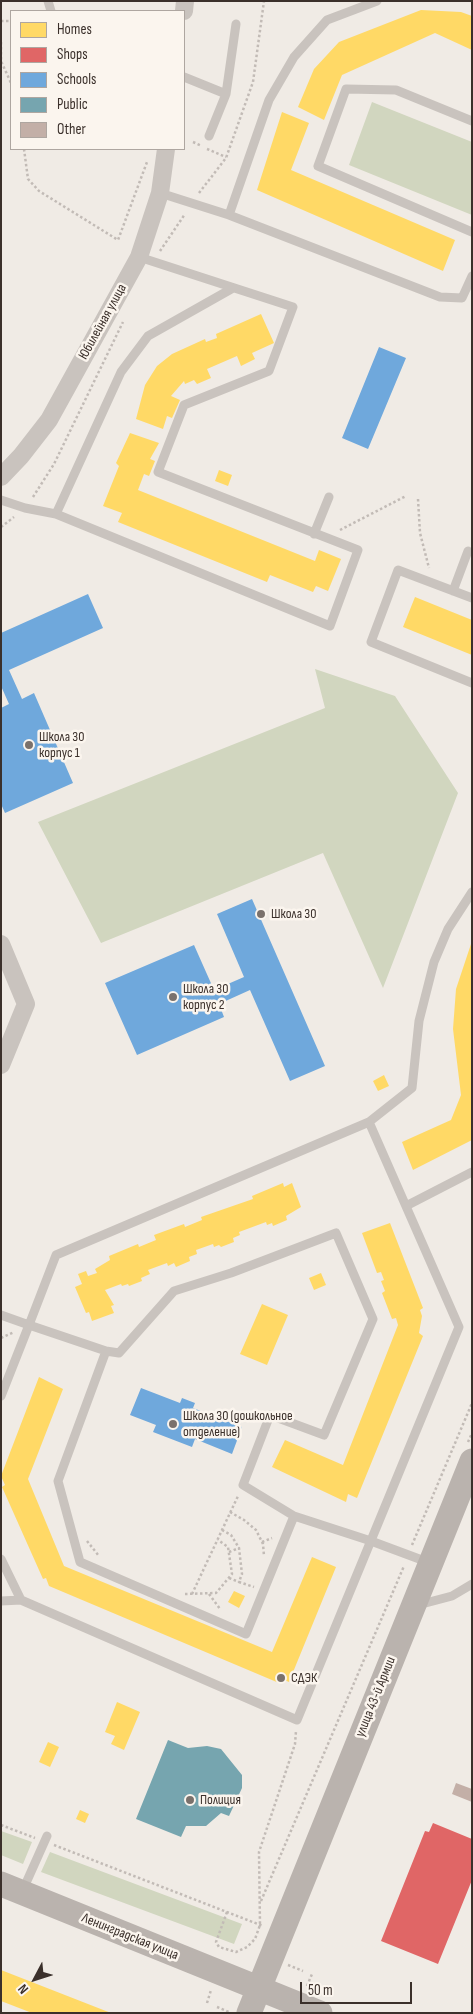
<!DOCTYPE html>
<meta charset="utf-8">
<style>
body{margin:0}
#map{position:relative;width:473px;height:2014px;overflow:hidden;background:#f0ebe5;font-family:"Sofia Sans Condensed",sans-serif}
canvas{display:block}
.frame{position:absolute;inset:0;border:2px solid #3b302b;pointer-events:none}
.legend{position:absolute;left:10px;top:10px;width:175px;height:140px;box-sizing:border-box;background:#fbf5ee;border:1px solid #aea6a0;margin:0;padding:6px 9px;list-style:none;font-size:15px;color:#3b302b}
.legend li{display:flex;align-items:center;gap:10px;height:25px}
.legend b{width:25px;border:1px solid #aea6a0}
.north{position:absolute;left:10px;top:1954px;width:50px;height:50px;-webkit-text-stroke:4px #fbf5ee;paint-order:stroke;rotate:230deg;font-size:14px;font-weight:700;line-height:20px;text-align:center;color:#3b302b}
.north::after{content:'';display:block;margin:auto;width:18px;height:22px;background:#3b302b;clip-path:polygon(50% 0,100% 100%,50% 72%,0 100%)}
.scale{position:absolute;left:300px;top:1982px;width:112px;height:22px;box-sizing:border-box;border:2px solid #3b302b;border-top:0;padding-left:6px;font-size:15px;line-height:18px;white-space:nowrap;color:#3b302b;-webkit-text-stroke:4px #fbf5ee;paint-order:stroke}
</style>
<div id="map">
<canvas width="473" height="2014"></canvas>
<div class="frame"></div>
<ul class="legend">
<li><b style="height:14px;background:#ffd966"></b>Homes</li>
<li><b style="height:14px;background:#e06666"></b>Shops</li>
<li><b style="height:14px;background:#6fa8dc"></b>Schools</li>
<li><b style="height:14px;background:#76a5af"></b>Public</li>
<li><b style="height:14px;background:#c3afa7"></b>Other</li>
</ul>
<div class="north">N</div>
<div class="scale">50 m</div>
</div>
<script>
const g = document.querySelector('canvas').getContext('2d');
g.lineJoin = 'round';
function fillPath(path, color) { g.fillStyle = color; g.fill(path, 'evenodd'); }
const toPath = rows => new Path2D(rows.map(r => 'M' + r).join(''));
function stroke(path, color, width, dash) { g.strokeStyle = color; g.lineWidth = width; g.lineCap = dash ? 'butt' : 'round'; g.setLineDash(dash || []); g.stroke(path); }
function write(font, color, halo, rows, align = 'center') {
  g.font = font + ' "Sofia Sans Condensed",sans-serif'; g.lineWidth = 5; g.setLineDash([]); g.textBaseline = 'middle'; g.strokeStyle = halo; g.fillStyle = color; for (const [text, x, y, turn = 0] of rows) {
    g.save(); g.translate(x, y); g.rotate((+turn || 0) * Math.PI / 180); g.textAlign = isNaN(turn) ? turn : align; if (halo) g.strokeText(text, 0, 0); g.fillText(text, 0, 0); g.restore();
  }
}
fillPath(toPath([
 [372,102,472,142,472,215,349,165],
 [315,669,395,696,458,793,383,988,323,853,101,943,38,822,325,708],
 [1,1831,32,1842,23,1864,1,1855],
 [50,1852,242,1924,234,1944,41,1872]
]), '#d1d6bf');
fillPath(toPath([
 [421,10,461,12,472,16,472,50,435,33,342,75,324,120,298,107,314,69,339,42],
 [282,112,309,123,291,170,455,240,443,271,257,190],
 [261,314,274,343,252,353,255,359,241,366,237,356,207,369,211,378,197,384,194,380,185,384,184,381,171,396,180,400,172,418,167,416,163,429,136,419,145,385,157,366,172,354,205,339,206,342,217,338,216,334],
 [130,433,159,443,150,459,155,461,149,476,144,474,138,490,315,561,319,550,341,559,328,591,316,586,313,592,270,575,267,582,118,522,122,513,103,506,119,466,116,463],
 [219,470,232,475,228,486,215,481],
 [415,597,472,620,472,655,403,627],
 [471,944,472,1140,413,1170,402,1142,451,1120,461,1095,453,1029,456,989],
 [384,1075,389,1086,378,1091,373,1081],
 [283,1183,284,1187,292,1183,301,1207,286,1216,287,1220,273,1226,272,1223,267,1225,266,1222,239,1232,240,1235,233,1238,234,1242,221,1247,219,1245,214,1247,213,1244,196,1250,197,1254,189,1257,190,1261,176,1267,174,1263,168,1266,167,1263,148,1270,150,1274,141,1278,142,1281,129,1286,128,1284,122,1286,121,1284,105,1290,114,1305,111,1306,114,1313,92,1321,89,1312,86,1313,75,1287,82,1284,78,1274,86,1271,88,1276,97,1273,95,1269,110,1260,109,1256,138,1244,139,1247,156,1240,154,1235,184,1224,185,1227,202,1220,201,1217,253,1199,252,1196],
 [390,1223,423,1308,420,1310,422,1316,419,1333,423,1336,357,1498,348,1494,346,1502,272,1467,285,1440,343,1465,398,1325,396,1318,392,1319,382,1293,385,1291,381,1281,384,1280,381,1272,377,1273,362,1233],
 [321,1273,326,1285,314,1290,309,1278],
 [262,1304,288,1315,267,1365,240,1354],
 [39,1377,63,1389,28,1479,64,1566,272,1652,312,1557,336,1567,289,1682,280,1678,279,1683,49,1586,46,1578,43,1579,2,1487,5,1485,1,1476],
 [234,1591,245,1596,239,1608,228,1602],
 [117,1702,140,1712,124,1750,111,1744,115,1736,105,1732],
 [48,1742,59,1747,50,1767,39,1762],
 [80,1810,89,1814,85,1823,76,1819],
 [1,1970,111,2013,32,2013,1,2001]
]), '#ffd966');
fillPath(toPath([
 [433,1823,472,1839,472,1880,438,1964,381,1941,425,1831,429,1832]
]), '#e06666');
fillPath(toPath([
 [379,347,406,358,368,449,342,438],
 [88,594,103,628,9,670,22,699,34,693,73,783,5,813,1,804,1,708,9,704,1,686,1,633],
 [252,899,325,1066,290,1081,250,990,219,1004,224,1017,137,1055,105,983,194,945,214,990,244,977,217,914],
 [141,1388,180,1403,182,1398,195,1403,193,1408,242,1427,232,1454,195,1439,192,1447,153,1432,156,1425,130,1415]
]), '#6fa8dc');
fillPath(toPath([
 [168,1740,188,1748,207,1746,221,1749,242,1775,242,1788,229,1816,221,1813,206,1826,186,1826,181,1837,136,1819]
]), '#76a5af');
fillPath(toPath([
 [456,1783,472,1789,472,1802,452,1794]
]), '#c3afa7');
stroke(toPath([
 [1,21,11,21],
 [1,42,1,61,11,83],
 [193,142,202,146],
 [24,149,28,179,39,191,118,240,147,162],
 [207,149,226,157],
 [199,193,226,158,253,82,264,1],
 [160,251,185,214],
 [33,497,54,464,123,322],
 [418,499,420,533,429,568],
 [1,527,14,517],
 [340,530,406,496],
 [1,1338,14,1332],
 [468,1442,472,1433],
 [230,1512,244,1520,256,1530,263,1544,264,1556],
 [222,1530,231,1535,239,1548,242,1574,239,1582,254,1587],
 [87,1541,99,1556],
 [262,1542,272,1538],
 [412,1545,472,1403],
 [229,1552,239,1548],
 [229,1578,239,1582],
 [185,1594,216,1593,232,1574,228,1547,218,1540],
 [192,1594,238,1496],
 [209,1594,220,1609],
 [1,1825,35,1838],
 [54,1845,263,1926],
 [261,1901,404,1566],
 [227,1912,216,1942,219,1947,236,1952,247,1947,255,1939,260,1925,259,1852,295,1744,296,1731],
 [288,1965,303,1971],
 [307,1986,312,1974],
 [207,2003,211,1990],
 [217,2007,229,2012]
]), '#c2bbb6', 2.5, [2.5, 2.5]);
stroke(toPath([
 [48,1,51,11],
 [184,77,226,94,209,136],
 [226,94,236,24],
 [472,121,396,90,346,89,318,166,472,232],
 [160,193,229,215,269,100,294,57,327,20,377,1],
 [229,215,440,297,462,298,472,276],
 [1,500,25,508,56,514,330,626,358,550,158,472,184,405,269,371,293,307,139,257],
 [56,514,121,372,148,336,233,288],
 [314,534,329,497],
 [453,591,468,551],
 [472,598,398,570,371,642,472,683],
 [369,1122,412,1088,419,1021,434,962,448,929,472,892],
 [406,1206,472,1172],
 [1,1315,29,1325,56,1255,369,1122,459,1327,297,1720,21,1600,1,1559],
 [106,1351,119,1353,174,1291,231,1273,336,1233,373,1319,324,1435,270,1415,243,1485,294,1516],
 [1,1396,29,1325,106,1351,58,1481,80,1562,246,1634,294,1516,371,1541,422,1560],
 [1,1601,21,1600],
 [418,1605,452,1596,472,1584],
 [22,1892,47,1836]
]), '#c9c3be', 9);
stroke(toPath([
 [184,11,185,1],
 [1,477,21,456,49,420,139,257,160,193,166,149],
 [1,944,26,1004,1,1065]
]), '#c9c3be', 18);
stroke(toPath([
 [1,1884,320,2013],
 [249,2013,472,1461]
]), '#bab3ae', 25);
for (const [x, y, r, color] of [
 [29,745,5,"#7a716c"],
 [261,914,5,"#7a716c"],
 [173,997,5,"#7a716c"],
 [173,1424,5,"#7a716c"],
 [281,1678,5,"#7a716c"],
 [190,1800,5,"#7a716c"]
]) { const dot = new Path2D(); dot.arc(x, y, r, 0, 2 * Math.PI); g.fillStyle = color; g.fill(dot); stroke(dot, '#fbf5ee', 2); }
write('14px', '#3b302b', '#fbf5ee', [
 ["Юбилейная улица",103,322,-61],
 ["улица 43-й Армии",376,1697,-68],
 ["Ленинградская улица",130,1937,22]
]);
write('14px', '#3b302b', '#fbf5ee', [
 ["Школа 30",39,737],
 ["корпус 1",39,753],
 ["Школа 30",271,914],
 ["Школа 30",183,989],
 ["корпус 2",183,1005],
 ["Школа 30 (дошкольное",183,1416],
 ["отделение)",183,1432],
 ["СДЭК",291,1678],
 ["Полиция",200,1800]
], 'left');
</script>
